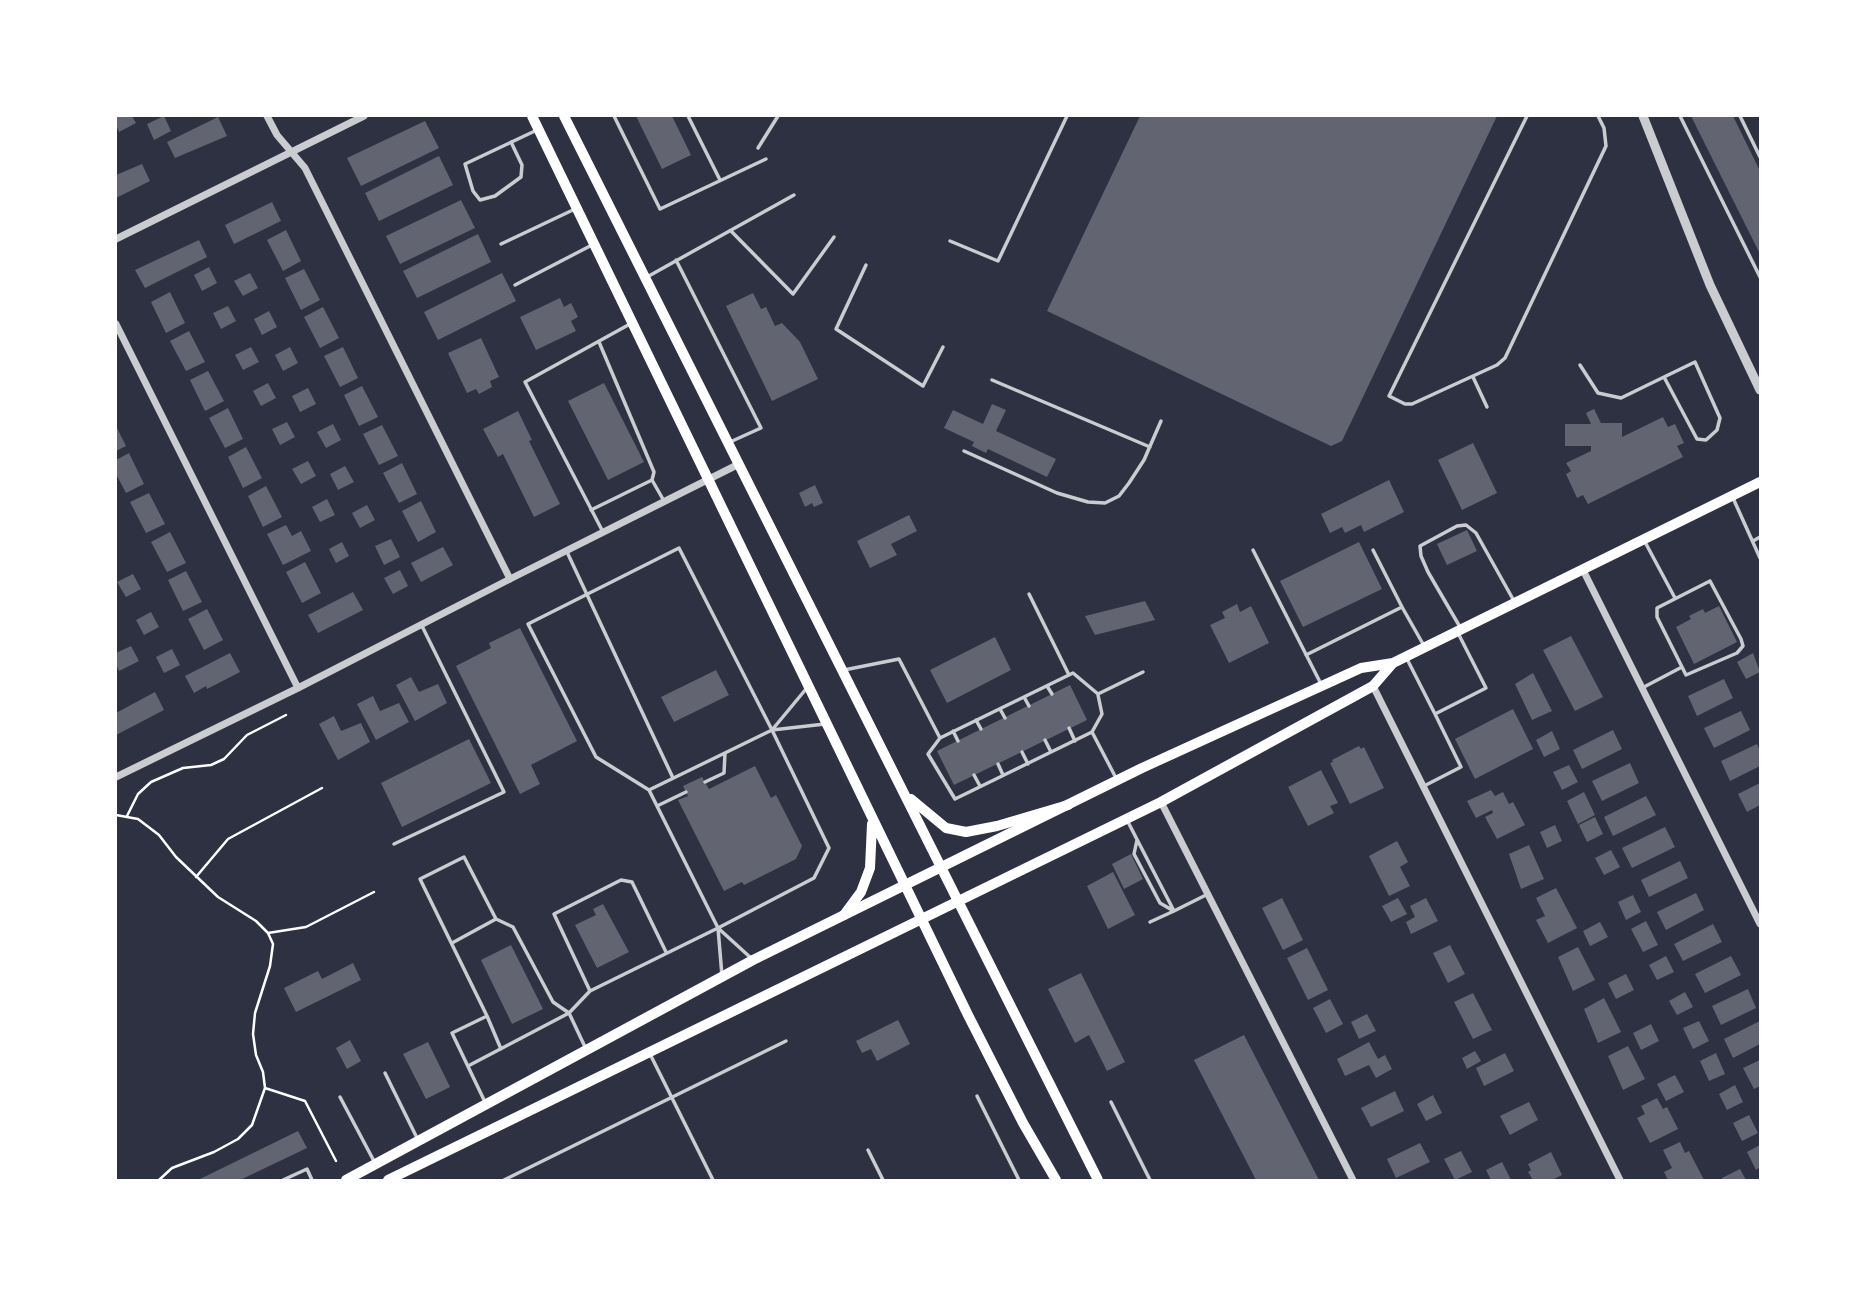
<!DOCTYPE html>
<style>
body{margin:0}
#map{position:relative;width:1876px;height:1296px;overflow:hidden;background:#2d3142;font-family:Lato,sans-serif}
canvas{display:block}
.frame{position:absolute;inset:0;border:117px solid #fff;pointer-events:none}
</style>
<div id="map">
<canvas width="1876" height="1296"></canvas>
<div class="frame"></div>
</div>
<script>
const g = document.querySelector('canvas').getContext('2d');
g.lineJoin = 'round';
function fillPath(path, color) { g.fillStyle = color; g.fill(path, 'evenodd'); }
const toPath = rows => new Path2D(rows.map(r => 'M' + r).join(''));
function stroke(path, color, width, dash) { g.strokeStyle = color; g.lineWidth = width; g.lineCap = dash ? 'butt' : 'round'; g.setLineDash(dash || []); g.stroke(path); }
fillPath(toPath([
 [116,116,132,116,136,123,119,132,116,125],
 [164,116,171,131,154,140,147,124],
 [636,116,672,116,691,155,662,169],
 [1140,116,1497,116,1342,441,1331,446,1047,311],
 [1691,116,1733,116,1760,171,1760,254],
 [218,117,227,136,175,158,167,142],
 [425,121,439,148,361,186,347,158],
 [439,156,453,185,379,221,365,193],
 [142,164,150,181,116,198,116,175],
 [461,200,475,228,400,264,386,236],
 [272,202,281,221,234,244,225,225],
 [286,230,301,261,283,271,267,240],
 [478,234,491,262,417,298,403,271],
 [199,240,207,257,145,288,135,270],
 [209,267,217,283,202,291,194,275],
 [304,269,320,300,301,310,285,278],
 [250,273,258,288,243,296,234,281],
 [502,273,516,301,438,340,424,312],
 [170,292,185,323,166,333,151,302],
 [753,293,761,309,766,307,775,326,782,323,800,342,818,379,772,401,726,306],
 [560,298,564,307,571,303,578,317,571,321,576,331,536,350,520,317],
 [228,306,236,321,221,329,213,313],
 [323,307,339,338,320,348,304,317],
 [269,311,277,327,262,335,254,319],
 [189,331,205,362,186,371,170,341],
 [481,338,499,377,490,381,492,387,479,394,476,389,467,393,448,353],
 [251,347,259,362,243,370,235,355],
 [290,347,298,363,283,371,275,355],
 [343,347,358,378,340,387,324,356],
 [208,371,224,401,205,411,190,380],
 [268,383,276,398,261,406,253,391],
 [604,383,644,462,608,480,568,401],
 [362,386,378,417,359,426,344,395],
 [308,388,316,404,300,412,292,396],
 [992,404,1006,410,996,431,1056,459,1047,477,988,449,986,453,972,446,974,442,944,428,953,410,983,424],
 [228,408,243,439,225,448,209,418],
 [1594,409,1601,423,1622,423,1622,437,1663,417,1668,427,1675,424,1684,443,1677,446,1683,457,1588,504,1583,495,1577,498,1566,474,1571,471,1566,463,1591,451,1591,446,1565,446,1565,424,1591,424,1586,413],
 [518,411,532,440,529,441,560,504,534,517,503,454,498,457,483,429],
 [287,422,295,437,280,445,272,429],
 [333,424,341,440,326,448,317,432],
 [382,425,398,456,379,465,363,434],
 [116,426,126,446,116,451],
 [1473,443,1497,493,1462,510,1438,460],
 [246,447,262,478,243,488,228,457],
 [129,453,144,484,126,493,116,474,116,460],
 [308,461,316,476,301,484,292,469],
 [402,463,417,494,399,503,383,473],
 [345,466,354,482,338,490,330,474],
 [1389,480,1404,512,1364,532,1361,525,1345,533,1342,527,1330,533,1321,514],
 [815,485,823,503,814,507,812,503,805,507,799,493],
 [266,486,282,517,263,527,248,496],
 [149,493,165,524,146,533,130,502],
 [327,499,335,515,320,522,312,507],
 [421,501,436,532,418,542,402,511],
 [367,505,375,520,360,528,352,513],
 [909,515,917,531,891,544,897,555,870,568,857,541],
 [286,525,292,536,301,531,311,551,283,565,267,534],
 [1467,530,1477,551,1447,565,1437,544],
 [170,532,186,563,167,572,151,542],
 [391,539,400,557,384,565,375,546],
 [342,542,349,556,336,563,329,549],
 [1359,542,1382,589,1303,627,1280,581],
 [443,547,453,565,421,582,411,563],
 [305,562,321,593,302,603,286,572],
 [400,570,408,586,393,594,384,578],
 [186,571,202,602,183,611,168,580],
 [133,574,141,589,126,597,117,582],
 [353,592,363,610,318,633,308,615],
 [1145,601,1155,620,1095,635,1085,616],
 [1237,604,1240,612,1251,606,1269,643,1229,663,1210,625,1225,618,1222,612],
 [1719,606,1737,642,1694,664,1676,627,1691,619,1689,616,1703,609,1705,613],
 [207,609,223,640,204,650,188,619],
 [151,612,159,627,144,635,136,620],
 [520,628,577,741,531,765,540,784,520,794,456,666,491,648,489,643],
 [1571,636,1603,697,1575,711,1543,650],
 [995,637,1011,670,947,703,930,670],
 [131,646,139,661,119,671,116,664,116,653],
 [172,649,180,665,164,673,156,657],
 [230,653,240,672,207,689,206,686,194,693,185,676],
 [1753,653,1760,672,1746,679,1737,662],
 [716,670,729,695,674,722,661,697],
 [1533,673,1552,711,1532,720,1515,684],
 [411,677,419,692,438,684,447,703,415,721,396,685],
 [1724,679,1733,698,1697,716,1688,696],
 [1070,685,1087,720,954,785,937,751],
 [155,692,164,710,116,735,116,713],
 [373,696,380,711,399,703,409,722,376,740,357,704],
 [1513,709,1533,749,1475,779,1455,739],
 [1741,711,1750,730,1714,748,1704,728],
 [334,716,341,731,361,723,370,742,338,760,319,724],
 [1613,730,1622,749,1582,769,1573,750],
 [1552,731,1560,749,1544,757,1536,740],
 [469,739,491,783,402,827,381,783],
 [1757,744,1760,751,1760,766,1730,781,1721,761],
 [1359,746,1361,749,1364,747,1384,788,1350,804,1330,763,1333,762,1332,760],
 [1630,763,1639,783,1602,801,1592,781],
 [1569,765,1578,782,1562,790,1553,772],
 [755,766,771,798,776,795,802,846,796,859,744,885,742,882,724,891,678,800,688,796,683,786,702,777,709,789],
 [1321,770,1338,803,1330,806,1334,813,1308,826,1288,787],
 [1760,783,1760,805,1747,812,1738,794],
 [1491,790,1495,796,1503,792,1509,804,1513,802,1525,825,1497,839,1485,817,1493,813,1492,810,1476,818,1467,801],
 [1584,792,1595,815,1578,824,1567,801],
 [1646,796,1656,815,1613,836,1604,817],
 [1595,817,1603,834,1587,842,1579,825],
 [1555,825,1562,841,1547,848,1540,832],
 [1665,827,1675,847,1632,868,1622,848],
 [1397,841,1408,862,1400,867,1410,886,1389,896,1369,856],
 [1529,845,1544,879,1521,889,1509,854],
 [1611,850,1620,867,1604,875,1595,858],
 [1131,854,1143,879,1124,889,1112,864],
 [1680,861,1688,878,1649,897,1641,880],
 [1113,872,1135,915,1108,929,1087,886],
 [1556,888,1577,928,1548,943,1536,920,1545,916,1536,898],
 [1696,893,1704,910,1666,930,1657,912],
 [1633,895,1641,912,1626,920,1618,902],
 [1282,898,1303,940,1283,950,1262,908],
 [1398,898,1407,914,1391,922,1382,906],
 [1426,898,1438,921,1411,934,1406,922,1415,917,1410,906],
 [603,904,629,952,597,968,575,925,596,915,593,909],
 [1646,921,1658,945,1643,952,1631,929],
 [1600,922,1608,937,1590,946,1583,931],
 [1713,924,1722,942,1683,961,1674,944],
 [511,945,543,1009,512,1024,481,960],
 [1450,945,1465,974,1448,983,1433,953],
 [1578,947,1595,980,1573,991,1558,957],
 [1307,948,1328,990,1308,1000,1287,958],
 [1666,956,1674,972,1657,980,1649,965],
 [1731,956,1741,975,1705,993,1695,974],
 [353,963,361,980,296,1012,284,988,318,971,322,979],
 [1081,973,1125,1062,1107,1071,1089,1035,1075,1043,1048,989],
 [1626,974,1634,990,1616,999,1608,983],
 [1748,989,1756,1008,1721,1025,1712,1006],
 [1685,992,1693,1007,1677,1015,1669,1001],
 [1473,993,1492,1030,1473,1039,1454,1002],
 [1604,998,1621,1032,1598,1043,1584,1009],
 [1330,999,1343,1024,1326,1033,1313,1008],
 [1367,1014,1376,1031,1359,1039,1351,1022],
 [898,1020,910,1044,877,1061,871,1049,862,1053,856,1041],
 [1699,1021,1709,1041,1693,1049,1683,1028],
 [1760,1021,1760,1044,1733,1058,1724,1039],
 [1651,1024,1659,1041,1641,1050,1633,1033],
 [1244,1035,1319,1180,1256,1180,1194,1060],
 [350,1040,361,1061,347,1069,336,1048],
 [428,1042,450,1087,426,1099,403,1054],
 [1369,1042,1378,1059,1385,1055,1392,1069,1376,1078,1369,1065,1345,1076,1337,1059],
 [1628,1046,1645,1079,1623,1090,1608,1056],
 [1475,1051,1481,1061,1467,1069,1462,1058],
 [1505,1053,1514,1071,1484,1086,1476,1068],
 [1716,1053,1725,1074,1709,1081,1700,1061],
 [1760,1060,1760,1086,1754,1089,1743,1068],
 [1675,1075,1684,1092,1666,1101,1657,1084],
 [1735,1085,1743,1102,1727,1110,1719,1094],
 [1395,1091,1404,1111,1371,1127,1361,1108],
 [1433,1095,1442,1113,1426,1121,1417,1104],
 [1657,1098,1663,1109,1667,1107,1678,1129,1650,1143,1637,1118,1645,1114,1641,1106],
 [1529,1102,1538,1120,1510,1135,1500,1116],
 [1749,1115,1758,1133,1742,1141,1733,1123],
 [298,1131,307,1148,240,1180,198,1180],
 [1680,1142,1685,1153,1689,1151,1704,1180,1668,1180,1664,1172,1672,1168,1663,1150],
 [1420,1143,1430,1162,1396,1178,1387,1159],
 [1760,1145,1760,1167,1756,1170,1747,1152],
 [1461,1151,1472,1172,1455,1180,1444,1159],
 [1551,1152,1562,1175,1552,1180,1533,1180,1528,1172,1531,1170,1528,1164],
 [1502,1162,1511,1180,1491,1180,1486,1170],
 [1740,1169,1746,1180,1723,1180,1722,1178]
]), '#626471');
stroke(toPath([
 [116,815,138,819,159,835,176,857,218,897,256,921,268,933,273,944,270,966,255,1013,253,1034,256,1055,263,1072,265,1088,252,1125,238,1139,214,1152,172,1168,159,1180],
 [127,816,138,794,151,782,183,768,211,765,224,759,247,735,286,715],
 [196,877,228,839,322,788],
 [268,933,306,927,374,892],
 [265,1088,305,1101,336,1161]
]), '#fff', 2.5);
stroke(toPath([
 [614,116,660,209,766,159],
 [688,116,720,180],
 [1527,116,1389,396,1405,404,1412,404,1473,376,1497,365,1505,358,1606,146,1604,128,1598,116],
 [1680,116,1760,277],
 [1740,116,1760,157],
 [511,142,522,165,521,177,495,196,480,200,473,191,465,164,537,130],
 [758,148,778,116],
 [731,231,793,294,834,237],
 [950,241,998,261,1067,116],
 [501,244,575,209],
 [676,260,761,428,730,442],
 [866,265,836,329,923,386,943,347],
 [647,277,794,195],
 [515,285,592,245],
 [599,342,654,472,652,480,664,501],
 [1580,365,1598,393,1621,398,1664,377,1695,362,1720,418,1717,430,1706,440,1697,439,1664,377],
 [1473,377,1487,407],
 [992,380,1150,447],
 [964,451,1057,493,1088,502,1105,503,1119,496,1129,483,1144,460,1161,421],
 [1733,498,1760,558],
 [591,510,652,480],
 [603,532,525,382,630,324],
 [1753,541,1760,537],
 [1645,542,1675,598],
 [1253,550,1321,684],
 [567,552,673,778],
 [1710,581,1741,639,1743,646,1737,653,1686,675,1657,617,1657,608,1710,581],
 [1029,594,1069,675],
 [1402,607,1423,644],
 [1460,627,1428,572,1421,556,1420,546,1457,526,1466,525,1476,533,1514,601],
 [1306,655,1402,607,1373,550],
 [1407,659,1435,714,1486,688,1458,633],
 [844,670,899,659,940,738,1073,673,1098,694,1143,672],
 [1047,686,1052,694],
 [1644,687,1682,667],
 [806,689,772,730,825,724],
 [1024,697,1029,706],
 [1000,709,1005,718],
 [976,720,981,729],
 [1069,728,1075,741],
 [953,731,958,741],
 [1092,732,1102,714,1098,695],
 [940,738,928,754,955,799,1092,732,1116,778],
 [1045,740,1051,752],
 [1022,752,1028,764],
 [998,764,1003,775],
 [974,775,980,786],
 [705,782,724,773,725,753],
 [1424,786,1461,767,1435,714],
 [649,790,596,757,528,624,679,548,772,730],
 [657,806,686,792],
 [1128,822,1174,911,1208,894],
 [1137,840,1134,854,1160,903,1172,910],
 [394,844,504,792,422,626],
 [1150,922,1174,911],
 [452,943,496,919],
 [722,976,718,928,751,958],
 [590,991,554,914,621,880,632,882,666,952],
 [487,1016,501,1049],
 [650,1054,713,1180],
 [468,1066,569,1013,590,991,718,928,814,878,829,848,772,730,649,790,718,928],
 [385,1073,418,1140],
 [977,1096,1019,1180],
 [340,1097,375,1163],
 [485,1102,452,1033,487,1016,420,879,464,857,496,919,513,927,553,1002,569,1013,586,1049],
 [1111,1102,1150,1180],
 [868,1150,883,1180],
 [283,1180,307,1169,312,1180],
 [504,1180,786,1041]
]), '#caccd0', 3.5);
stroke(toPath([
 [267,116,277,135,305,168,510,579],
 [116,239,364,116],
 [116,324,298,688],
 [1583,570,1760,924],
 [1373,686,1620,1180],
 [116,777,298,688,510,579,739,464],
 [1161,802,1353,1180]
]), '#caccd0', 7);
stroke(toPath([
 [1643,116,1710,285,1760,390]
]), '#caccd0', 9);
stroke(toPath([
 [346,1180,753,960,1142,768,1361,668,1393,663,1760,482],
 [388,1180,1161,802,1373,686,1393,663]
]), '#fff', 10);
stroke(toPath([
 [532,116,968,1015,1023,1123,1056,1180],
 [564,116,1098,1180],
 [911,799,946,828,966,832,997,826,1068,805],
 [844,915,861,892,870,868,872,824]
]), '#fff', 10);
</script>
